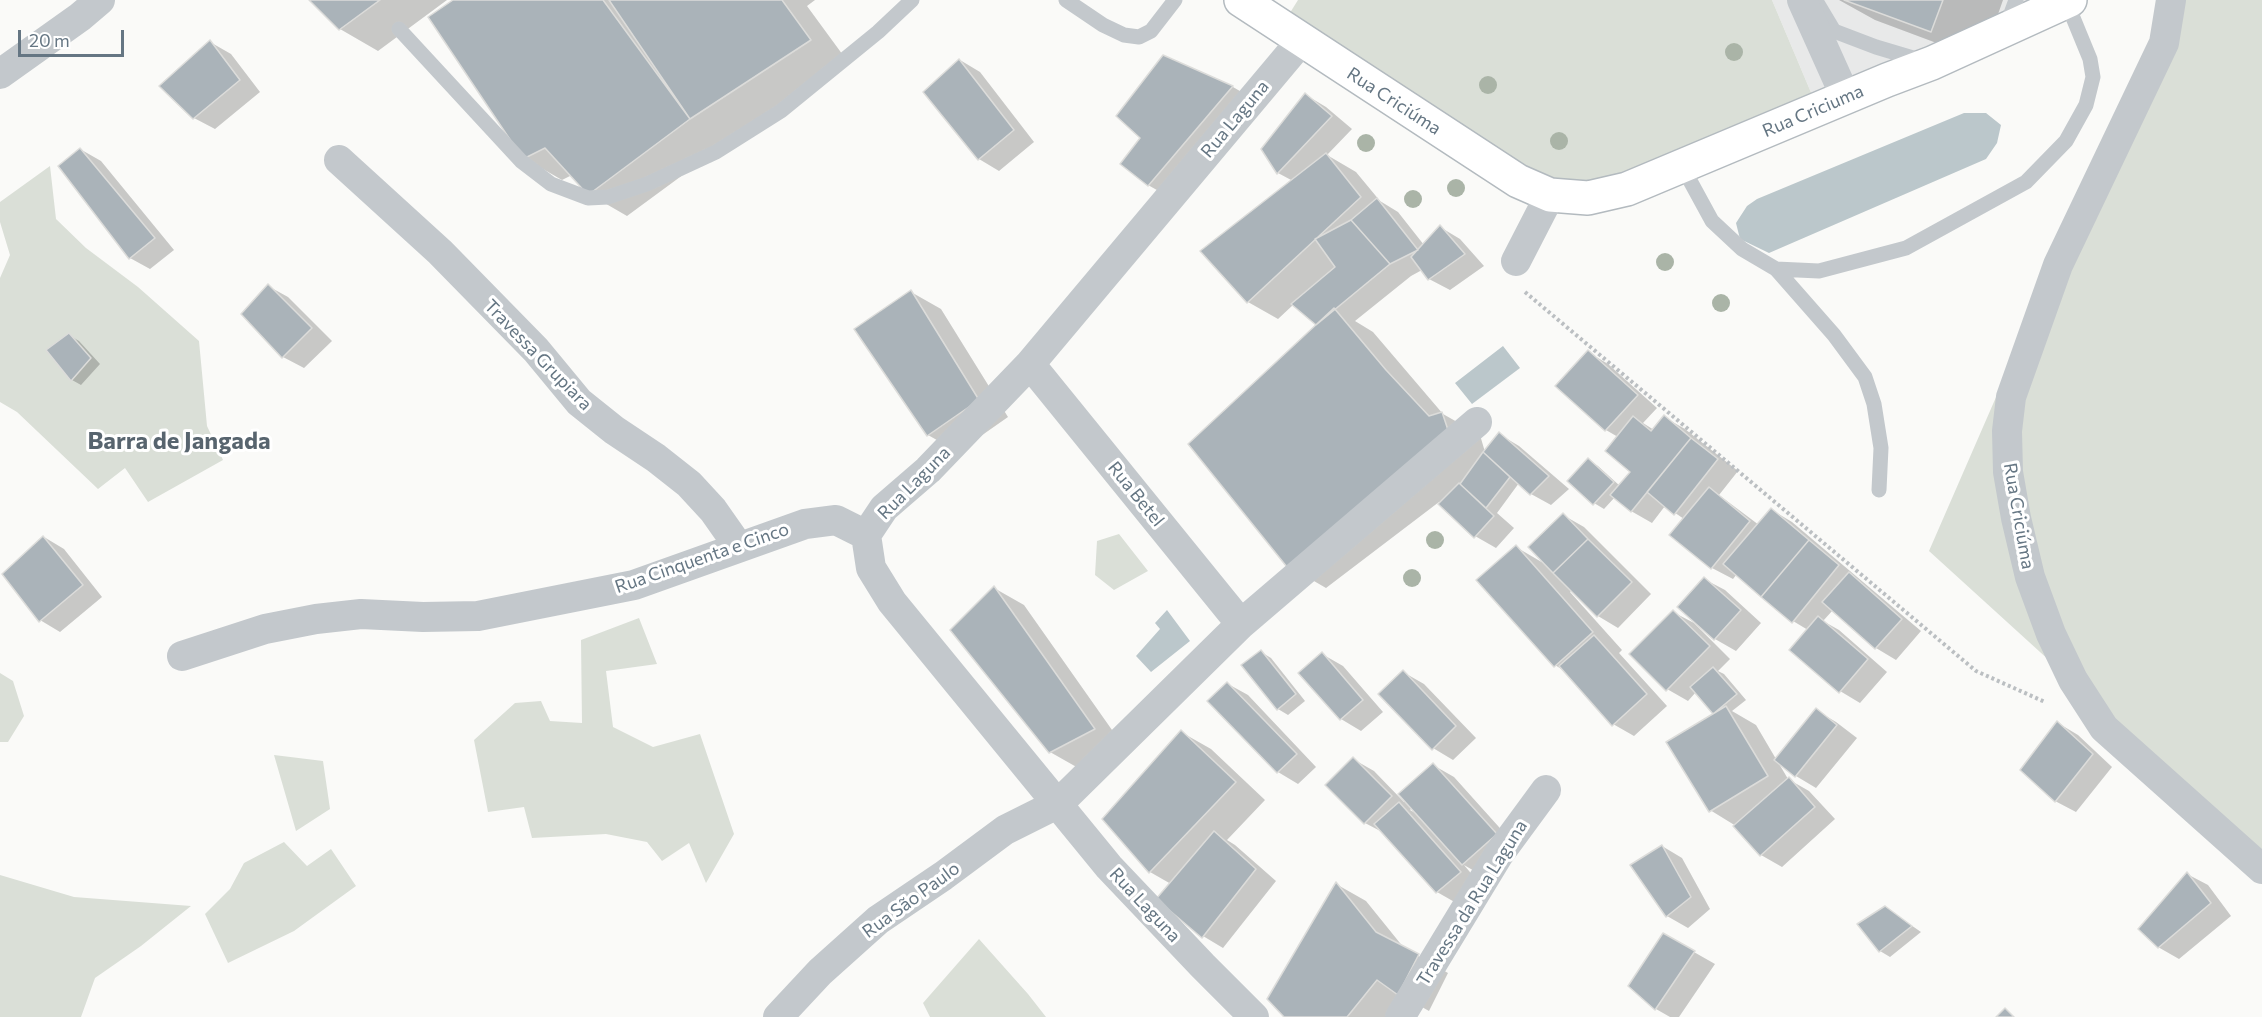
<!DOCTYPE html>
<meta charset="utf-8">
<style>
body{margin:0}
#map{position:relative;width:2262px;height:1017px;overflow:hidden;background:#fafaf8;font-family:Commissioner,sans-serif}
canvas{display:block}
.scale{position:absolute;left:18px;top:30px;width:106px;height:27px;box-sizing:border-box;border:3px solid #657683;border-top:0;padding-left:8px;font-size:18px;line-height:21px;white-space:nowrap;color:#657683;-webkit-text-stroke:4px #fff;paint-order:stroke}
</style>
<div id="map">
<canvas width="2262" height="1017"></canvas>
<div class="scale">20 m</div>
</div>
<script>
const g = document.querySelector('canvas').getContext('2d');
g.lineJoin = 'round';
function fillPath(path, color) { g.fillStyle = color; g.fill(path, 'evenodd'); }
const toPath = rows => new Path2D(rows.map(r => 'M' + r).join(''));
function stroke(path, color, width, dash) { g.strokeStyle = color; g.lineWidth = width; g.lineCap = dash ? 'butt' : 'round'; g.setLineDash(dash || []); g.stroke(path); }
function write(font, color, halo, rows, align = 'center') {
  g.font = font + ' Commissioner,sans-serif'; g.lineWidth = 6; g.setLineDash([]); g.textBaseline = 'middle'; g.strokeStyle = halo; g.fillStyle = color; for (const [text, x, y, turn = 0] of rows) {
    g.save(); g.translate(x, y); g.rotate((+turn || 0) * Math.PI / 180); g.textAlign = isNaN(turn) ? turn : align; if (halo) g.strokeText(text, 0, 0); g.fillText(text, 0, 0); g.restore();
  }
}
fillPath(toPath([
 [1772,0,2077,0,1823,121]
]), '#e8e9e9');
fillPath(toPath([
 [1298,0,1772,0,1823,121,1565,212,1273,40],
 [2169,0,2262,0,2262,854,1929,551],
 [50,166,56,219,86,248,138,287,199,341,207,426,223,460,148,502,125,468,98,489,17,412,0,402,0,278,10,255,0,222,0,202],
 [1119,534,1148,571,1114,590,1095,575,1097,541],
 [639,618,657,664,606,671,613,727,653,747,700,734,734,834,706,883,689,843,662,861,647,842,606,834,532,838,524,807,488,812,474,740,515,703,541,701,550,721,582,723,581,640],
 [0,673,13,681,24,716,8,742,0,742],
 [274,755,323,761,330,809,296,831],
 [284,842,307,866,331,849,356,886,294,931,228,963,205,914,230,889,244,863],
 [0,875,74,897,191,906,141,946,95,978,81,1017,0,1017],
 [979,939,1028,994,1046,1017,930,1017,923,1003]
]), '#dadfd7');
fillPath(toPath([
 [1964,113,1986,113,2001,125,1997,143,1986,159,1769,253,1740,239,1736,223,1747,206,1757,199],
 [1503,346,1520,368,1472,404,1455,383],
 [1167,610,1190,641,1151,672,1136,656,1160,629,1155,623]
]), '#bbc7cb');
fillPath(toPath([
 [311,0,447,0,378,51,340,29],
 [456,0,815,0,807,6,848,62,729,141,627,216,589,194,572,175,562,180,524,158],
 [1839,0,2003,0,1982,60,1875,20],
 [210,42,231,54,260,92,215,129,194,118],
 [1164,56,1233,87,1262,104,1178,202,1148,185,1142,138],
 [960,60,980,72,1034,142,999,171,979,159],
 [1306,95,1326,107,1352,129,1327,155,1356,172,1380,201,1398,212,1424,245,1440,227,1460,239,1484,266,1450,290,1429,279,1422,270,1411,276,1355,321,1373,332,1443,414,1480,435,1485,452,1499,434,1519,446,1569,489,1551,505,1531,494,1519,483,1497,513,1514,528,1496,548,1475,536,1439,502,1326,588,1288,566,1318,325,1293,305,1278,319,1248,302,1293,181,1278,173,1263,149],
 [80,149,101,161,174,250,150,269,130,258],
 [268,286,288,297,332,341,304,368,283,357],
 [911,292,941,309,1008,417,958,452,928,435,856,330],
 [69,335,79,341,100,364,81,385,72,380],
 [1588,352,1608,364,1657,408,1643,423,1654,430,1664,417,1685,429,1738,471,1719,495,1759,525,1772,510,1792,522,1921,631,1896,660,1876,648,1833,610,1823,621,1839,630,1887,672,1860,703,1840,691,1808,630,1793,621,1737,574,1733,579,1712,568,1671,535,1684,519,1665,506,1652,523,1631,511,1615,497,1604,509,1594,503,1588,460,1598,466,1620,486,1632,471,1618,437,1606,430,1557,386],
 [1563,515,1584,527,1651,594,1618,628,1598,616,1572,590,1570,592,1622,650,1619,653,1667,706,1634,736,1613,724,1566,672,1555,665,1516,547,1545,564],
 [44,537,64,549,102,597,60,632,40,620],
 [1704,579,1725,590,1761,623,1736,651,1715,639,1679,606],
 [994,588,1024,605,1124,747,1080,769,1050,752],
 [1673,612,1694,623,1730,659,1718,671,1724,674,1746,700,1732,711,1756,725,1776,759,1816,710,1836,722,1857,738,1816,788,1796,776,1778,762,1788,779,1809,791,1835,819,1782,867,1761,855,1736,826,1710,810,1716,714,1696,692,1688,701,1667,689],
 [1261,652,1271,658,1305,701,1288,715,1278,709],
 [1322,654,1343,666,1383,712,1361,731,1341,719],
 [1403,672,1424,684,1476,738,1453,760,1433,748],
 [1228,684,1248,695,1316,767,1298,784,1278,772,1210,701],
 [2058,723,2078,735,2112,767,2076,812,2055,801],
 [1181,732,1211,749,1265,800,1227,840,1235,845,1276,881,1223,948,1203,936,1171,884,1150,872,1104,819],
 [1353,759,1374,771,1404,802,1433,765,1454,777,1516,846,1483,876,1464,865,1480,884,1458,904,1437,892,1386,834,1365,823,1327,785],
 [1413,807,1419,815,1410,810],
 [1662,846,1682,858,1710,909,1688,928,1667,916,1632,866],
 [2187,874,2208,885,2231,916,2179,959,2158,947],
 [1336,884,1366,901,1404,948,1448,973,1429,1011,1406,998,1391,1017,1286,1017],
 [1895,914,1921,932,1890,957,1880,951],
 [1664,935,1715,964,1679,1017,1670,1017,1656,1009,1630,986]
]), '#0003');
const building = toPath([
 [309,0,380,0,339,30,309,0],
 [453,0,603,0,690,119,588,195,545,148,523,159,428,17,453,0],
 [609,0,782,0,811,40,690,119,609,0],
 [1844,0,1943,0,1931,32,1844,0],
 [210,40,240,80,193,119,159,86,210,40],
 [1163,55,1233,86,1148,186,1120,164,1140,138,1116,116,1163,55],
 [959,59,1014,130,978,160,923,92,959,59],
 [1305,93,1332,116,1277,174,1261,149,1305,93],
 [80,148,155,238,129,259,58,166,80,148],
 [1326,153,1361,197,1247,303,1200,251,1326,153],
 [1377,198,1418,250,1390,264,1351,220,1377,198],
 [1351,220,1390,264,1316,325,1291,304,1335,267,1315,239,1351,220],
 [1440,225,1465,254,1428,280,1411,257,1440,225],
 [268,284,312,328,282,358,241,314,268,284],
 [911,290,979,400,927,436,854,329,911,290],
 [1334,308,1386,370,1429,416,1442,412,1452,442,1287,567,1188,444,1334,308],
 [69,333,91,358,71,381,46,350,69,333],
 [1588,350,1638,395,1605,431,1555,386,1588,350],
 [1664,415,1691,438,1631,512,1610,495,1630,472,1605,451,1633,416,1651,431,1664,415],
 [1499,432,1549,476,1530,495,1483,452,1499,432],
 [1691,438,1718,459,1674,515,1647,492,1691,438],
 [1483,452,1510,477,1486,508,1460,484,1483,452],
 [1588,458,1614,482,1593,505,1567,481,1588,458],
 [1459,483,1494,516,1474,538,1438,504,1459,483],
 [1709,487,1750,521,1711,569,1669,535,1709,487],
 [1771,508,1809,540,1761,597,1723,564,1771,508],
 [1563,513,1588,539,1553,573,1528,547,1563,513],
 [43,536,83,585,39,622,2,574,43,536],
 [1588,539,1632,582,1597,617,1553,573,1588,539],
 [1809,540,1839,565,1792,623,1761,597,1809,540],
 [1516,545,1593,632,1554,667,1476,580,1516,545],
 [1849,572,1902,619,1875,649,1822,602,1849,572],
 [1704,577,1741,610,1714,640,1677,607,1704,577],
 [994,586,1095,729,1049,753,950,630,994,586],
 [1673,610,1710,646,1666,691,1629,654,1673,610],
 [1818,616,1868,659,1839,693,1789,650,1818,616],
 [1594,635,1647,694,1612,726,1559,666,1594,635],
 [1261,650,1296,694,1277,710,1241,665,1261,650],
 [1322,652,1363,700,1340,720,1298,673,1322,652],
 [1713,667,1737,694,1713,714,1690,687,1713,667],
 [1403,670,1456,726,1432,750,1378,694,1403,670],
 [1227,682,1297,754,1277,773,1207,701,1227,682],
 [1726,706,1768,776,1709,812,1666,742,1726,706],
 [1816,708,1837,725,1795,777,1774,760,1816,708],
 [2057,721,2093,754,2055,802,2020,770,2057,721],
 [1181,730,1236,782,1149,873,1102,819,1181,730],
 [1353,757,1392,796,1364,824,1325,785,1353,757],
 [1433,763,1497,834,1462,865,1398,794,1433,763],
 [1789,777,1815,807,1760,856,1733,826,1789,777],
 [1399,802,1461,872,1436,893,1374,824,1399,802],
 [1214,831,1256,869,1202,938,1156,899,1214,831],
 [1662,845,1691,897,1666,917,1630,865,1662,845],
 [2187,872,2211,903,2158,948,2138,929,2187,872],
 [1336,882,1376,932,1419,954,1398,995,1377,980,1347,1017,1284,1017,1267,999,1336,882],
 [1885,906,1912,926,1879,952,1857,924,1885,906],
 [1663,933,1695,951,1655,1010,1628,986,1663,933],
 [2005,1008,2014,1017,1996,1017,2005,1008]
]);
fillPath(building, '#aab3b9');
stroke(building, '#dcdcda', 1.5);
const secondary = toPath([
 [1241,0,1518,181,1550,195,1588,198,1627,189,1887,80,1932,63,2070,0]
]);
stroke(secondary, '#b3babf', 36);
stroke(toPath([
 [1525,292,1976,671,2045,702]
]), '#bbbfc2', 4, [3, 3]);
stroke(toPath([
 [1066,0,1103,25,1124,35,1139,37,1151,31,1175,0],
 [1816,1,1834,31,1876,47,1923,61],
 [2006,27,2016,0],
 [399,29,521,161,551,184,588,198,608,197,647,184,716,152,781,111,878,32,912,0],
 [1682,166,1712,221,1742,249,1776,269,1819,271,1906,248,2026,182,2066,141,2086,105,2093,77,2090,59,2067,3],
 [1776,269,1834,335,1865,377,1874,404,1881,448,1879,490]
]), '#c3c8cc', 15);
stroke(toPath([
 [1802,0,1846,98],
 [2171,0,2164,43,2058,265,2011,397,2007,431,2008,472,2016,518,2030,577,2051,634,2073,680,2104,728,2262,869],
 [0,74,80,17,100,0],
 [339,160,440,252,536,350,579,402,614,430,656,458,689,484,713,510,739,547],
 [1516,261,1550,195],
 [1030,364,1241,624],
 [182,656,265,629,316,619,361,614,423,617,478,616,634,585,805,524,836,520,866,535],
 [778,1017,820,972,878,920,943,876,1005,830,1059,803,1241,624,1477,422],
 [1254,1017,1203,966,1109,867,892,602,871,568,866,535,884,508,928,470,1030,364,1302,40],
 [1400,1017,1499,854,1546,790]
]), '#c3c8cc', 30);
stroke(secondary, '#fff', 33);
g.fillStyle = '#aab4a7';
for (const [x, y] of [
 [1734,52],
 [1488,85],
 [1559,141],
 [1366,143],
 [1456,188],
 [1413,199],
 [1665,262],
 [1721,303],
 [1435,540],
 [1412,578]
]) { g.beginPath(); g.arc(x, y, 9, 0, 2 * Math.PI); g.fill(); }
write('18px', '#657683', '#fff', [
 ["Rua Criciúma",1394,101,33],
 ["Rua Criciuma",1813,111,-23],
 ["Rua Laguna",1235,119,-50],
 ["Travessa Grupiara",538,355,46],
 ["Rua Laguna",914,483,-45],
 ["Rua Betel",1136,494,51],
 ["Rua Criciúma",2019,516,80],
 ["Rua Cinquenta e Cinco",702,558,-19],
 ["Rua São Paulo",911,900,-36],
 ["Travessa da Rua Laguna",1472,903,-58],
 ["Rua Laguna",1145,905,47]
]);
write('bold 24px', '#57646e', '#fff', [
 ["Barra de Jangada",179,441]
]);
</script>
